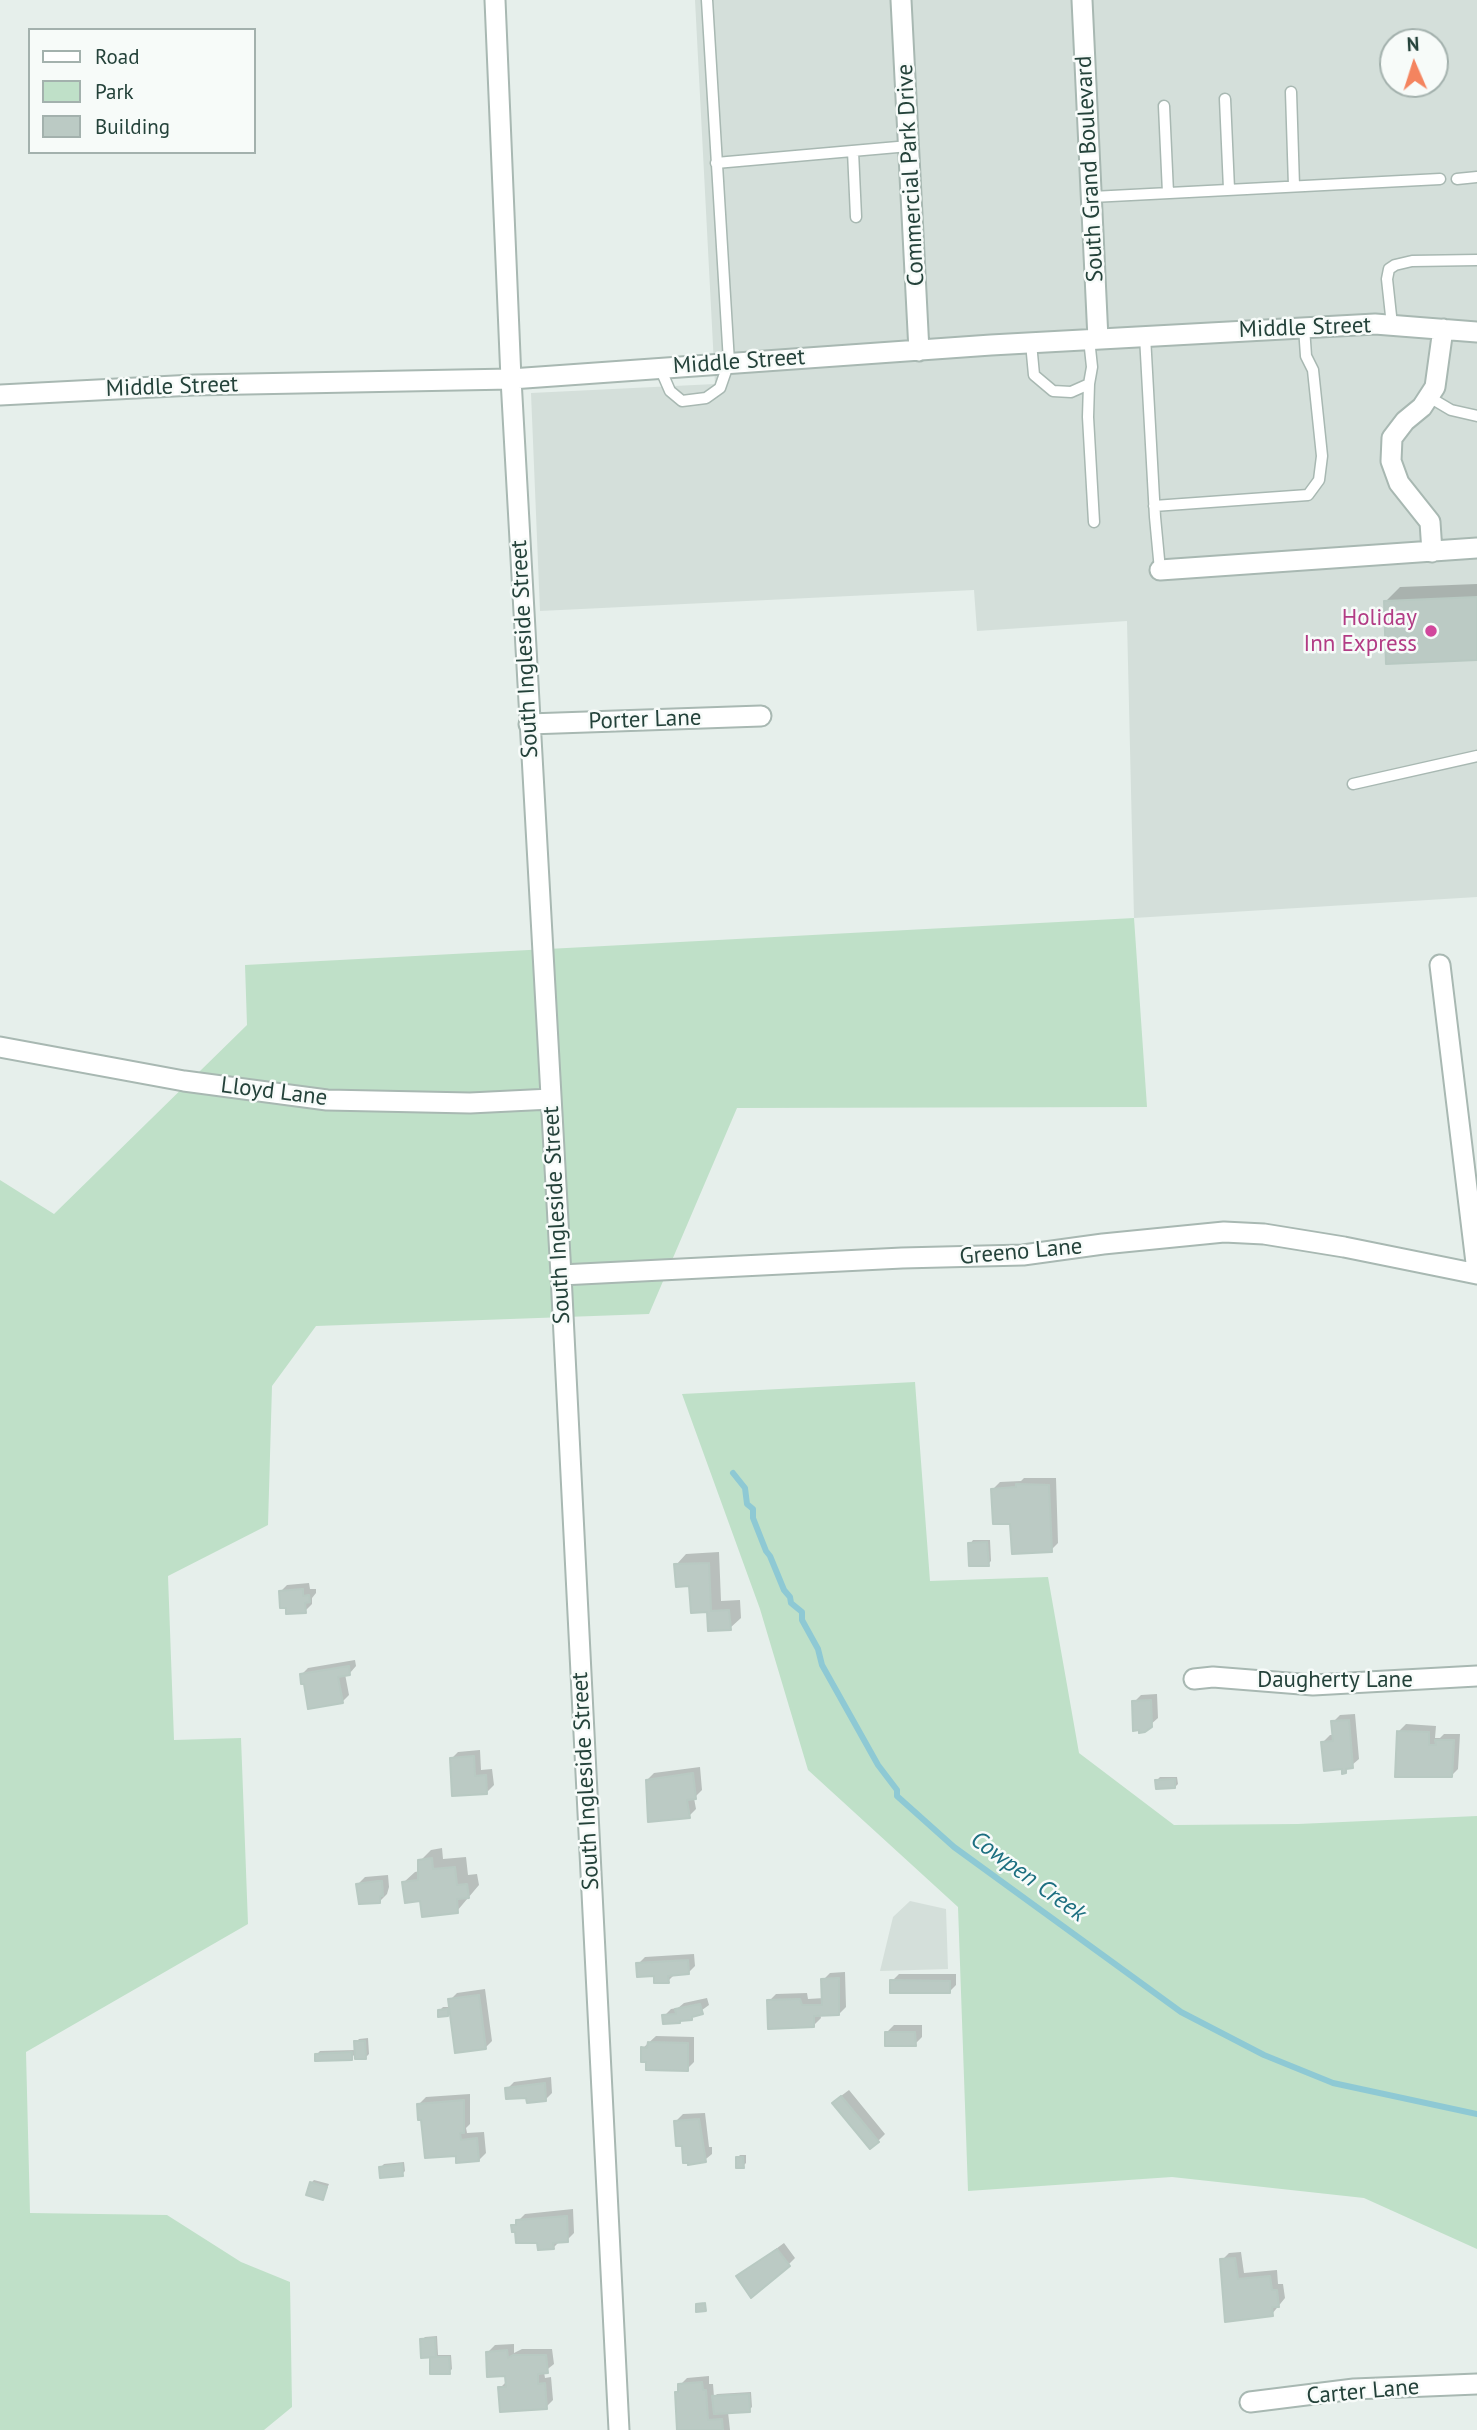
<!DOCTYPE html>
<style>
body{margin:0}
#map{position:relative;width:1477px;height:2430px;overflow:hidden;background:#e6efeb;font-family:"PT Sans",sans-serif}
canvas{display:block}
.legend{position:absolute;left:28px;top:28px;width:228px;height:126px;box-sizing:border-box;background:#f7fbf9;border:2px solid #a3b1ad;margin:0;padding:9px 12px;list-style:none;font-size:21px;color:#24423a}
.legend li{display:flex;align-items:center;gap:14px;height:35px}
.legend b{width:35px;border:2px solid #a3b1ad}
.north{position:absolute;left:1379px;top:28px;width:70px;height:70px;box-sizing:border-box;background:#f7fbf9;border:2px solid #a3b1ad;border-radius:50%;rotate:357deg;font-size:19px;font-weight:700;line-height:28px;text-align:center;color:#24423a}
.north::after{content:'';display:block;margin:auto;width:24px;height:32px;background:#f4845f;clip-path:polygon(50% 0,100% 100%,50% 72%,0 100%)}
</style>
<div id="map">
<canvas width="1477" height="2430"></canvas>
<ul class="legend">
<li><b style="height:9px;background:#fff"></b>Road</li>
<li><b style="height:19px;background:#bfe0c8"></b>Park</li>
<li><b style="height:19px;background:#bbcac4"></b>Building</li>
</ul>
<div class="north">N</div>
</div>
<script>
const g = document.querySelector('canvas').getContext('2d');
g.lineJoin = 'round';
function fillPath(path, color) { g.fillStyle = color; g.fill(path, 'evenodd'); }
const toPath = rows => new Path2D(rows.map(r => 'M' + r).join(''));
function stroke(path, color, width, dash) { g.strokeStyle = color; g.lineWidth = width; g.lineCap = dash ? 'butt' : 'round'; g.setLineDash(dash || []); g.stroke(path); }
function write(font, color, halo, rows, align = 'center') {
  g.font = font + ' "PT Sans",sans-serif'; g.lineWidth = 5; g.setLineDash([]); g.textBaseline = 'middle'; g.strokeStyle = halo; g.fillStyle = color; for (const [text, x, y, turn = 0] of rows) {
    g.save(); g.translate(x, y); g.rotate((+turn || 0) * Math.PI / 180); g.textAlign = isNaN(turn) ? turn : align; if (halo) g.strokeText(text, 0, 0); g.fillText(text, 0, 0); g.restore();
  }
}
fillPath(toPath([
 [695,0,1477,0,1477,897,1134,918,1127,621,977,631,974,590,540,611,531,393,715,384],
 [1393,42,1435,42,1435,84,1393,84],
 [910,1901,946,1909,948,1969,880,1971,893,1917]
]), '#d4dfda');
fillPath(toPath([
 [1134,918,1147,1107,737,1108,649,1314,316,1326,272,1386,268,1525,168,1576,174,1740,241,1738,248,1924,26,2052,30,2213,167,2215,241,2262,290,2282,292,2407,264,2430,0,2430,0,1180,54,1214,247,1025,245,965],
 [915,1382,930,1581,1048,1577,1079,1753,1174,1825,1298,1824,1477,1816,1477,2249,1364,2198,1172,2177,968,2191,958,1907,808,1770,760,1609,682,1394]
]), '#bfe0c8');
fillPath(toPath([
 [1477,584,1477,659,1385,602,1400,587],
 [1024,1478,1056,1478,1058,1543,1051,1550,1011,1522,993,1489,1000,1482,1021,1481],
 [973,1540,990,1540,991,1561,988,1564,970,1544],
 [719,1552,721,1601,740,1600,741,1618,730,1628,708,1610,676,1565,686,1554],
 [309,1583,310,1589,316,1589,316,1593,312,1598,312,1604,305,1611,280,1592,287,1585],
 [355,1660,356,1666,350,1673,345,1674,349,1695,342,1702,305,1682,301,1675,308,1668],
 [1157,1694,1158,1718,1150,1725,1134,1702,1141,1695],
 [1355,1714,1359,1759,1345,1771,1323,1742,1330,1735,1334,1735,1333,1722,1340,1715],
 [1406,1724,1436,1726,1435,1738,1440,1738,1444,1734,1460,1734,1458,1769,1451,1776,1399,1731],
 [480,1750,481,1770,492,1769,494,1785,487,1792,451,1759,458,1752],
 [700,1767,702,1790,694,1798,696,1809,689,1816,647,1780,654,1773],
 [1160,1777,1177,1777,1178,1784,1175,1787,1157,1780],
 [442,1848,443,1859,466,1857,468,1875,477,1874,479,1885,457,1911,421,1899,404,1882,415,1872,420,1871,420,1861,431,1850],
 [388,1875,389,1887,387,1894,380,1901,358,1884,365,1877],
 [694,1954,695,1966,688,1973,675,1974,668,1981,638,1964,645,1957],
 [845,1972,846,2007,839,2014,820,2014,821,2018,814,2025,769,2001,776,1994,807,1993,808,1999,824,1998,823,1980,830,1973],
 [899,1974,956,1974,956,1985,949,1992,892,1981],
 [485,1989,492,2041,485,2048,452,2010,447,2015,440,2010,443,2007,451,2007,450,2000,457,1993],
 [707,1998,709,2005,691,2018,664,2016,671,2009,678,2008,684,2003],
 [894,2025,922,2025,922,2037,915,2044,887,2032],
 [656,2036,694,2037,694,2062,687,2069,643,2048],
 [368,2038,369,2054,366,2057,356,2053,351,2058,317,2054,320,2051,356,2050,356,2042,359,2039],
 [551,2077,552,2093,545,2100,507,2089,514,2082],
 [849,2090,885,2134,878,2141,841,2096],
 [470,2094,470,2124,466,2128,467,2133,484,2132,486,2153,479,2160,457,2154,423,2118,419,2104,426,2097],
 [705,2113,709,2147,712,2147,712,2154,701,2163,690,2164,676,2121,683,2114],
 [740,2155,746,2155,746,2163,743,2166,737,2158],
 [404,2162,405,2171,402,2174,381,2167,384,2164],
 [314,2180,329,2184,323,2198,311,2183],
 [573,2209,574,2233,567,2240,560,2241,553,2248,513,2226,525,2214],
 [784,2243,795,2258,788,2265,738,2277],
 [1241,2252,1244,2273,1277,2270,1278,2284,1283,2284,1285,2298,1272,2314,1226,2320,1222,2260,1229,2253],
 [437,2336,438,2355,451,2355,452,2369,449,2372,432,2355,422,2340,425,2337],
 [514,2344,514,2353,522,2349,552,2349,554,2364,544,2372,545,2378,551,2377,553,2400,546,2407,500,2388,507,2381,507,2374,488,2352,495,2345],
 [709,2376,709,2384,713,2384,714,2397,717,2394,751,2392,752,2407,749,2410,728,2412,730,2430,679,2430,677,2393,680,2390,680,2385,687,2378]
]), '#0003');
stroke(toPath([
 [733,1473,745,1488,747,1504,753,1509,753,1518,766,1551,770,1556,784,1590,790,1597,791,1603,802,1612,802,1620,818,1649,822,1665,878,1765,897,1790,897,1796,954,1847,1181,2012,1264,2055,1333,2083,1477,2114]
]), '#8ec9d4', 6);
const building = toPath([
 [1477,597,1477,660,1386,664,1384,601,1477,597],
 [1016,1484,1049,1485,1052,1552,1012,1554,1010,1524,993,1524,991,1489,1016,1487,1016,1484],
 [987,1542,989,1566,969,1566,968,1543,987,1542],
 [709,1563,711,1611,729,1610,731,1630,708,1631,707,1612,691,1613,689,1586,676,1587,674,1564,709,1563],
 [303,1589,303,1596,309,1595,310,1602,305,1603,306,1613,286,1614,286,1608,280,1608,279,1591,303,1589],
 [349,1666,350,1675,338,1677,343,1703,308,1709,304,1684,301,1684,300,1674,349,1666],
 [1151,1700,1152,1727,1145,1732,1139,1733,1139,1730,1133,1731,1132,1701,1151,1700],
 [1349,1720,1353,1768,1346,1769,1346,1773,1342,1774,1342,1769,1324,1771,1321,1742,1333,1741,1331,1721,1349,1720],
 [1397,1731,1429,1732,1429,1745,1436,1745,1435,1740,1454,1740,1452,1777,1395,1777,1397,1731],
 [474,1756,475,1776,486,1775,487,1794,452,1796,450,1758,474,1756],
 [693,1773,696,1799,687,1800,690,1818,648,1822,646,1780,693,1773],
 [1175,1779,1175,1788,1156,1789,1155,1780,1175,1779],
 [432,1858,433,1869,455,1867,457,1885,467,1884,469,1898,457,1899,458,1913,422,1917,420,1901,405,1903,402,1882,418,1880,418,1860,432,1858],
 [378,1881,382,1881,383,1896,380,1896,380,1903,359,1904,356,1884,378,1881],
 [688,1960,689,1974,668,1976,669,1983,654,1983,654,1976,637,1977,636,1963,688,1960],
 [839,1978,839,2015,814,2016,814,2027,768,2029,767,2000,800,1999,802,2005,822,2005,821,1979,839,1978],
 [890,1980,950,1981,950,1993,890,1993,890,1980],
 [479,1995,486,2049,455,2053,448,1999,479,1995],
 [700,2004,703,2014,692,2017,692,2020,680,2021,680,2023,663,2024,662,2015,676,2014,675,2009,700,2004],
 [448,2009,448,2016,438,2017,438,2010,448,2009],
 [885,2032,915,2032,916,2046,885,2046,885,2032],
 [354,2041,365,2041,366,2059,355,2059,354,2041],
 [648,2042,688,2043,688,2071,646,2070,646,2062,641,2062,641,2047,647,2048,648,2042],
 [352,2052,352,2060,315,2061,315,2054,352,2052],
 [545,2083,546,2101,527,2103,526,2098,506,2099,505,2088,545,2083],
 [841,2096,879,2142,870,2149,832,2103,841,2096],
 [464,2100,464,2133,460,2133,461,2140,477,2138,479,2161,456,2163,456,2156,425,2158,421,2120,418,2120,417,2104,464,2100],
 [699,2119,706,2162,688,2165,688,2163,683,2163,682,2146,676,2146,674,2121,699,2119],
 [736,2157,743,2157,744,2168,736,2168,736,2157],
 [402,2164,403,2176,380,2178,379,2167,402,2164],
 [310,2182,327,2187,323,2200,306,2195,310,2182],
 [567,2216,568,2242,553,2243,554,2249,538,2250,537,2243,516,2243,515,2232,512,2232,511,2225,516,2225,516,2220,567,2216],
 [777,2249,790,2266,751,2298,736,2276,777,2249],
 [1235,2258,1238,2279,1270,2276,1272,2290,1277,2290,1279,2307,1272,2307,1273,2316,1225,2322,1220,2259,1235,2258],
 [705,2303,706,2311,696,2312,696,2304,705,2303],
 [435,2338,436,2357,421,2358,420,2339,435,2338],
 [507,2350,508,2358,513,2355,546,2355,548,2373,538,2374,538,2384,545,2383,547,2409,500,2412,498,2387,506,2387,505,2376,487,2377,486,2352,507,2350],
 [430,2357,449,2357,450,2374,430,2374,430,2357],
 [702,2382,703,2390,706,2390,708,2420,722,2419,723,2430,677,2430,675,2392,678,2392,678,2384,702,2382],
 [749,2394,750,2412,714,2414,712,2396,749,2394]
]);
fillPath(building, '#bbcac4');
stroke(building, '#b8c9c2', 2);
const lane = toPath([
 [1291,92,1294,186],
 [1225,99,1229,189],
 [1164,106,1168,193],
 [853,151,856,217],
 [716,163,909,146],
 [1457,179,1477,177],
 [1092,197,1440,179],
 [1392,325,1387,279,1389,269,1395,265,1412,261,1477,260],
 [1145,336,1155,517,1160,570],
 [1031,343,1034,375,1053,391,1071,392,1089,384,1092,367,1089,339],
 [660,368,670,391,682,401,706,398,720,388,729,362,707,0],
 [1089,384,1088,417,1094,522],
 [1429,397,1451,410,1477,416],
 [1154,506,1308,495,1319,480,1322,456,1313,370,1306,356,1304,327],
 [1353,784,1477,756]
]);
const street = toPath([
 [495,0,511,379,561,1275,619,2430],
 [901,0,919,351],
 [1082,0,1098,339],
 [0,395,194,385,511,379,991,345,1375,324,1477,332],
 [1432,552,1430,522,1399,483,1391,461,1392,438,1405,421,1422,407,1435,387,1443,329],
 [1160,570,1477,548],
 [529,724,761,716],
 [1440,965,1477,1271],
 [0,1047,184,1081,327,1100,470,1103,551,1099],
 [561,1275,902,1258,1023,1255,1103,1244,1224,1232,1264,1234,1344,1247,1477,1274],
 [1194,1679,1213,1677,1313,1685,1477,1676],
 [1250,2402,1354,2389,1477,2384]
]);
stroke(lane, '#a8b8b2', 13);
stroke(street, '#a8b8b2', 23);
stroke(lane, '#fff', 10);
stroke(street, '#fff', 19);
for (const [x, y, r, color] of [
 [1431,631,7,"#d1479c"]
]) { const dot = new Path2D(); dot.arc(x, y, r, 0, 2 * Math.PI); g.fillStyle = color; g.fill(dot); stroke(dot, '#f7fbf9', 2.5); }
write('23px', '#24423a', '#f7fbf9', [
 ["South Grand Boulevard",1090,169,-93],
 ["Commercial Park Drive",911,175,-93],
 ["Middle Street",1305,328,-2],
 ["Middle Street",739,362,-4],
 ["Middle Street",172,387,-2],
 ["South Ingleside Street",525,649,-93],
 ["Porter Lane",645,720,-2],
 ["Lloyd Lane",274,1092,7],
 ["South Ingleside Street",557,1215,-93],
 ["Greeno Lane",1021,1252,-5],
 ["Daugherty Lane",1335,1680],
 ["South Ingleside Street",586,1781,-93],
 ["Carter Lane",1363,2392,-5]
]);
write('23px', '#b23c85', '#f7fbf9', [
 ["Holiday",1417,618],
 ["Inn Express",1417,644]
], 'right');
write('italic 24px', '#1c6f80', '#f7fbf9', [
 ["Cowpen Creek",1028,1877,36]
]);
</script>
